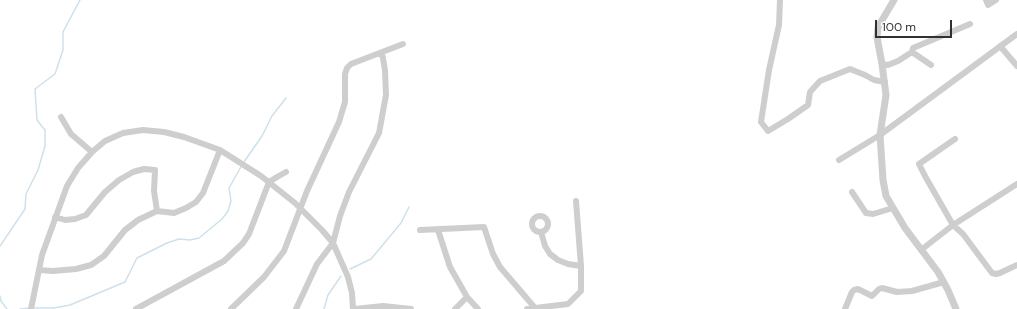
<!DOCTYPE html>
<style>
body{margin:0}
#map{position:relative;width:1017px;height:309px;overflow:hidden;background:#fff;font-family:"DM Sans",sans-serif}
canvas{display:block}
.scale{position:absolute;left:875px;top:20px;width:77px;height:18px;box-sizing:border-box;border:2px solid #313131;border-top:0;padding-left:5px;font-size:12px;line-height:14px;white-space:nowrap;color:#313131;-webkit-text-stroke:3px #fff;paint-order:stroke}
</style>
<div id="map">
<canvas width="1017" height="309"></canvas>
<div class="scale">100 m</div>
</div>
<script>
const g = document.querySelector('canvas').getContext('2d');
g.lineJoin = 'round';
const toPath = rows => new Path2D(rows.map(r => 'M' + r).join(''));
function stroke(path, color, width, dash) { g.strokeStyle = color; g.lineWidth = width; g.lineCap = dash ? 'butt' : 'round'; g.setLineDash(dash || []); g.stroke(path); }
stroke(toPath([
 [244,162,262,136,272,116,286,98],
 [0,246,25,209,26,194,38,170,45,146,45,130,37,120,35,89,55,74,63,50,63,32,80,0],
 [350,269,371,259,401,223,409,207],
 [0,296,1,301,7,309],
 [34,308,54,308,70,305,125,282,137,258,167,243,179,239,190,240,199,238,222,219,228,211,231,201,229,188,242,165],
 [20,309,30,308],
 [324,309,328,295,341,276]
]), '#cee1ea', 1.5);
stroke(toPath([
 [780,0,779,25,769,70,761,122,768,131,788,119,808,105,810,92,820,81,850,69,865,75,874,80,885,82],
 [986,0,988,5,996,0],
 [1000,46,1017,66],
 [912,52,931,65],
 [882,64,888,65,898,61,912,52,913,48,970,24],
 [61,117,71,134,92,152],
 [955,139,919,164,925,176,953,225,963,234,992,273,996,274,1000,273,1017,265],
 [839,160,880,135,1017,34],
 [852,192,866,213,873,214,893,208],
 '532 224a8 8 0 1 1 16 0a8 8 0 1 1-16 0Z',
 [55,217,65,220,75,219,86,215,105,192,119,180,133,172,144,169,155,170,154,191,157,211],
 [420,230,484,227,493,254,500,267,535,308],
 [438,230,450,267,467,297,478,309],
 [541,232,545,246,550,254,558,260,568,264,581,266],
 [921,250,953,225,1017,184],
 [39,270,53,271,76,269,91,265,104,256,125,230,138,220,157,211,174,213,186,208,196,202,203,193,220,150],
 [31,309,42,255,67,186,78,168,92,152,105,141,123,133,143,130,164,132,184,137,220,150,261,176,295,203,322,230,333,243,348,277,352,293,353,309],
 [136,309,224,261,243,243,249,234,269,182,277,177,286,172],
 [231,309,264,277,284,251,307,191,339,122,345,102,345,74,347,68,351,64,403,44],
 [296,309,317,264,333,243,340,216,349,192,379,133,386,95,385,70,382,53],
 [355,309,383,306,411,309],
 [455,309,467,297],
 [527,309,568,304,581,291,581,266,576,201],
 [845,309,852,292,854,290,858,289,872,296,879,289,882,288,897,292,912,291,944,282]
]), '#cecece', 6);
stroke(toPath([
 [894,0,878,27,877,37,882,64,886,95,880,135,883,180,886,196,905,228,938,272,948,290,956,309]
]), '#cecece', 7);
</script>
